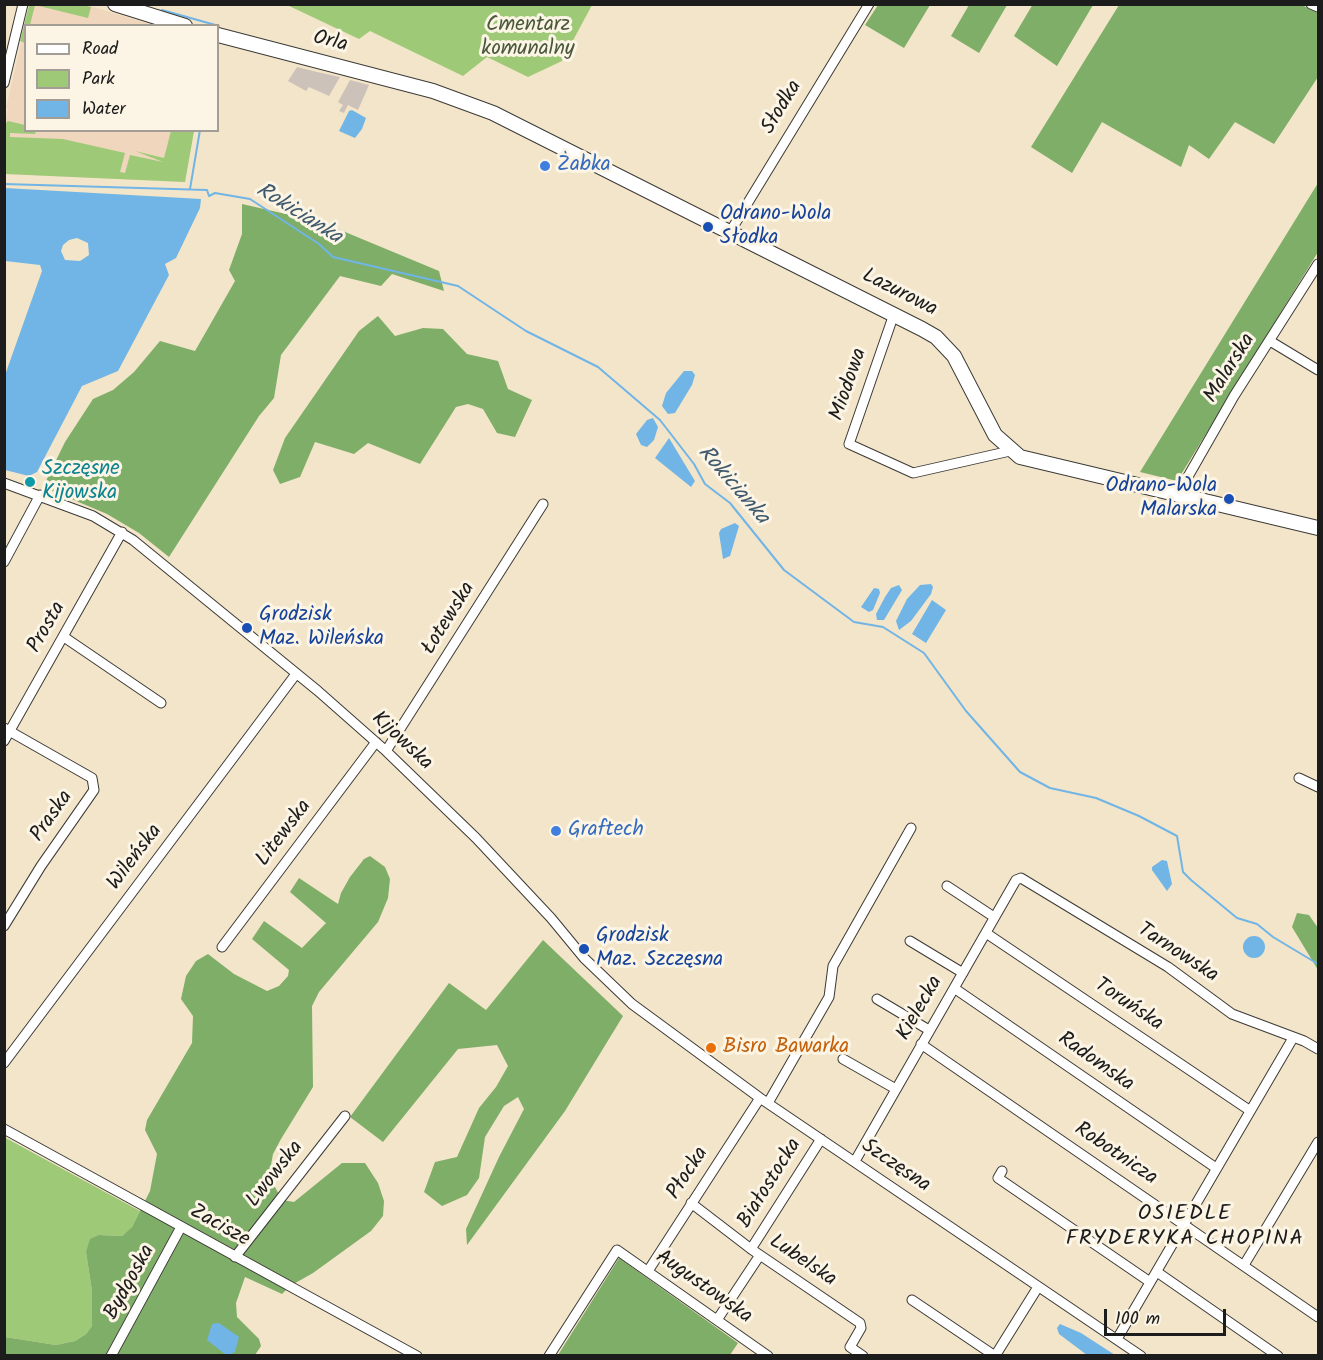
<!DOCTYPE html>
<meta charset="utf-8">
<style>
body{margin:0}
#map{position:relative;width:1323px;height:1360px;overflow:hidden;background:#f3e5c9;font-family:Kalam,sans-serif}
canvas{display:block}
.frame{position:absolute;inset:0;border:6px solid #1c1c1c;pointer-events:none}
.legend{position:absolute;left:24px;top:24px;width:195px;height:108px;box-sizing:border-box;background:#fcf5e5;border:2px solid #a29e95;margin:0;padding:8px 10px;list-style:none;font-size:18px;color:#1c1c1c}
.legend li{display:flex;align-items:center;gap:12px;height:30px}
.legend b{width:30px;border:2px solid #a29e95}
.scale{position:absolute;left:1104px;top:1309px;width:122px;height:27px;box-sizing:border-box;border:3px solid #1c1c1c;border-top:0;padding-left:8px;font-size:18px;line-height:21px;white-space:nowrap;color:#1c1c1c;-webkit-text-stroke:4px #fcf5e5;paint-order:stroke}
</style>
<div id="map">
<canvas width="1323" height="1360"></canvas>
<div class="frame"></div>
<ul class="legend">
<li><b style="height:8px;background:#fff"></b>Road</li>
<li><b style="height:16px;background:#9eca78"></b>Park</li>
<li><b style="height:16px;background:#70b5e6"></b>Water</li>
</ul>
<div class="scale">100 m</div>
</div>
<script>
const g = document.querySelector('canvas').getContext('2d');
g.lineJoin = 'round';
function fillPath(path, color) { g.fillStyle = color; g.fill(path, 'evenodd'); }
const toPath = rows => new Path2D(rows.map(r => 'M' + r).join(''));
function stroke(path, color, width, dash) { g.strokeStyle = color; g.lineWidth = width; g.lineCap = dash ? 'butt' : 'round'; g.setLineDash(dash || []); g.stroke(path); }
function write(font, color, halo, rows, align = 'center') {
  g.font = font + ' Kalam,sans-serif'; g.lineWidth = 6; g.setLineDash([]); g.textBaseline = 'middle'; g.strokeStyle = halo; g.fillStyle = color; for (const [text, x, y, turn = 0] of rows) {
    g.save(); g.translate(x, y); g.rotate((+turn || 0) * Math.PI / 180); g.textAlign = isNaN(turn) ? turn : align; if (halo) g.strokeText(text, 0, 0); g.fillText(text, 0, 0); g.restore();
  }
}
fillPath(toPath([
 [83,4,150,24,149,26,26,25,31,5],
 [25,26,26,130,194,131,185,182,5,174,4,124,8,109,6,108]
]), '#efd6bc');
fillPath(toPath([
 [297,67,317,72,340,77,329,96,309,87,306,91,288,81],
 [350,80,369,85,358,110,348,105,344,113,339,111,343,105,338,102]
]), '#cdc2b9');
fillPath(toPath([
 [83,5,91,7,88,18,35,5,30,25,26,26,25,43,20,41,29,5],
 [287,5,592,5,562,61,528,77,487,57,463,76,370,31,359,39],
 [8,121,25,125,26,130,36,131,35,134,10,133,10,137,63,139,125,153,120,172,125,173,130,155,163,162,135,151,164,158,171,131,194,131,185,182,5,174,5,124],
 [4,1137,140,1211,132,1227,122,1236,99,1235,86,1252,92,1291,92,1326,86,1334,75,1341,56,1345,5,1337]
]), '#9eca78');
fillPath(toPath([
 [1033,4,1093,5,1057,66,1014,36],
 [1299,4,1318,12,1318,77,1274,144,1235,122,1209,159,1189,145,1181,167,1102,122,1072,173,1031,147,1119,5],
 [878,5,878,4,930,5,904,48,865,25],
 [969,5,1007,5,979,53,951,36],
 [1318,183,1318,252,1177,481,1140,472],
 [242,204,321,222,439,271,444,291,392,274,381,286,340,276,281,355,274,398,259,416,169,557,139,533,107,514,43,487,65,442,93,399,113,390,134,372,160,341,195,351,235,281,229,270,242,234],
 [378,316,395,336,423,328,443,329,467,354,498,361,508,389,532,400,515,437,497,433,483,409,468,404,456,407,420,464,368,443,354,454,315,442,300,477,280,484,273,470,285,438,359,331],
 [370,856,385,867,390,879,388,898,378,922,319,992,312,1006,313,1087,281,1139,273,1154,269,1176,282,1200,294,1202,342,1163,365,1163,378,1183,384,1201,383,1216,371,1231,313,1273,290,1286,282,1294,245,1277,236,1303,237,1317,259,1339,261,1346,255,1355,5,1356,5,1337,56,1345,75,1341,86,1334,92,1326,92,1291,86,1252,90,1239,99,1235,122,1236,132,1227,150,1191,157,1154,145,1130,147,1120,192,1043,193,1016,181,999,186,976,196,961,208,954,234,974,267,991,279,986,288,976,289,970,252,939,264,921,302,948,326,923,290,892,299,878,338,904,341,893,350,877,364,859],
 [1297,913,1309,915,1318,928,1318,970,1292,927],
 [543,940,623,1016,565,1111,467,1245,466,1229,499,1157,524,1109,518,1097,504,1106,485,1137,479,1178,467,1195,442,1206,424,1192,435,1162,457,1157,479,1108,496,1087,508,1066,497,1045,458,1049,383,1142,350,1117,449,983,486,1010],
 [619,1258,738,1343,730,1355,558,1355]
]), '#7eae68');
fillPath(toPath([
 [352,110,366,118,362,129,355,138,339,131,349,111],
 [5,188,201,199,200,208,176,258,165,264,169,275,118,371,82,386,37,472,29,476,5,470,5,375,42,271,40,265,5,261],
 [77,238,88,243,89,255,80,261,65,260,61,251,63,245,69,240],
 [684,371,692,371,695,375,692,385,675,413,668,414,662,406,666,393],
 [653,418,658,427,654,440,647,447,641,445,636,434,647,420],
 [669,438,695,481,691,487,655,458],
 [735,523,739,526,730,556,723,559,719,533,721,529],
 [931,584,933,587,931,594,911,621,899,630,896,621,907,599,920,585],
 [899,585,902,590,884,620,877,620,876,614,885,597,891,588],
 [874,588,879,589,880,593,873,610,869,612,861,607],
 [932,600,946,610,926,643,912,634],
 [1162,860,1167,861,1172,884,1167,891,1152,870,1152,867],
 '1243 947a11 11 0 1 1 22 0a11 11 0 1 1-22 0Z',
 [219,1323,239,1337,235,1352,231,1354,226,1355,207,1340,212,1324],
 [1060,1324,1081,1333,1115,1355,1087,1355,1059,1334,1057,1328]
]), '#70b5e6');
stroke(toPath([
 [142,4,147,6],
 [162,10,219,26],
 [4,184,207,190,209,196,215,193,250,199,319,244,333,257,458,286,526,331,598,367,660,420,694,464,705,484,730,503,784,570,854,622,883,627,924,653,966,711,1020,772,1050,788,1096,798,1139,816,1177,836,1183,872,1191,880,1237,918,1257,924,1273,937,1318,964],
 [190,189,200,130]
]), '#70b5e6', 2);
const street = toPath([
 [1311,4,1318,7],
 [4,83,23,4],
 [730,232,869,4],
 [894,314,849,444,913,473,1010,451],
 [1270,341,1318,370],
 [4,483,93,516,133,540,318,691,386,751,476,838,551,918,584,958,632,1004,760,1098,1141,1356],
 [1178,494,1234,396,1318,264],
 [4,562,40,495],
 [64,637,161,703],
 [4,728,92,778,94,790,41,866,4,926],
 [4,741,122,532],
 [386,751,543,504],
 [1299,778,1318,787],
 [947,886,994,917],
 [986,933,1249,1110],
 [910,941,963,973],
 [222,947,376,742],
 [954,988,1216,1168],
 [877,999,929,1030],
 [921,1044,1318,1317],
 [843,1059,894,1088],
 [4,1063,296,674],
 [768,1103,829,997,833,966,911,828],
 [4,1129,417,1356],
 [855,1161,1016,880,1021,878,1168,967,1232,1014,1304,1041,1318,1049],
 [1002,1171,998,1178,1150,1282],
 [691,1203,751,1249,860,1323,861,1328,850,1347,863,1356],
 [751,1249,821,1139],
 [235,1257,345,1116],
 [1244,1265,1318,1142],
 [648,1271,760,1098],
 [1157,1272,1278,1356],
 [912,1300,995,1356],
 [717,1320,760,1255],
 [1117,1339,1293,1038],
 [111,1356,181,1227],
 [549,1356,617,1250,768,1356],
 [995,1356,1038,1287]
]);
const secondary = toPath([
 [115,4,185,26],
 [218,35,433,91,493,113,922,329,936,337,954,356,995,435,1020,457,1318,528]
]);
stroke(street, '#3c3a36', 11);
stroke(secondary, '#3c3a36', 16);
stroke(street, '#fff', 9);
stroke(secondary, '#fff', 14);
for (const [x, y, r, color] of [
 [545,166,6,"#3f7fe0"],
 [708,227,6,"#1a4fb4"],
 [30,482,6,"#0f9aa8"],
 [1229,499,6,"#1a4fb4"],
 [247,628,6,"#1a4fb4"],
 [556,831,6,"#3f7fe0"],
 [584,949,6,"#1a4fb4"],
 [711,1048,6,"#e8710a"]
]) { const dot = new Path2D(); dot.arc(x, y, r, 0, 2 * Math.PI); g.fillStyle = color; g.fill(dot); stroke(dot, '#fcf5e5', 2); }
write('21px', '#4a593c', '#fcf5e5', [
 ["Cmentarz",528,26],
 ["komunalny",528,50]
]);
write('21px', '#1c1c1c', '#fcf5e5', [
 ["Orla",330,43,14],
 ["Słodka",783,108,-59],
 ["Lazurowa",899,294,27],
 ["Malarska",1231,369,-58],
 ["Miodowa",850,385,-71],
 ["Łotewska",450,619,-58],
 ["Prosta",48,628,-60],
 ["Kijowska",401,742,43],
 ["Praska",53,817,-55],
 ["Litewska",285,834,-53],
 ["Wileńska",136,858,-53],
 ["Tarnowska",1177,954,33],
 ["Toruńska",1128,1006,34],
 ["Kielecka",921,1009,-60],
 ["Radomska",1095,1063,35],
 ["Robotnicza",1115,1155,34],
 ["Szczęsna",895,1167,34],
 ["Płocka",689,1174,-57],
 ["Lwowska",276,1175,-52],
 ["Białostocka",771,1184,-58],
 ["Zacisze",219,1227,29],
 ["Lubelska",802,1262,34],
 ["Bydgoska",131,1283,-61],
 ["Augustowska",703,1288,35]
]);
write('21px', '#366cbe', '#fcf5e5', [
 ["Żabka",557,166],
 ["Graftech",568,831]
], 'left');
write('21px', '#164399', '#fcf5e5', [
 ["Odrano-Wola",720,215],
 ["Słodka",720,239],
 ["Odrano-Wola",1217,487,"right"],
 ["Malarska",1217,511,"right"],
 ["Grodzisk",259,616],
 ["Maz. Wileńska",259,640],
 ["Grodzisk",596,937],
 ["Maz. Szczęsna",596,961]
], 'left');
write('21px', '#0d838f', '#fcf5e5', [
 ["Szczęsne",42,470],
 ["Kijowska",42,494]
], 'left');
write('21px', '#c56008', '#fcf5e5', [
 ["Bisro Bawarka",723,1048]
], 'left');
write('italic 22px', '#3e596d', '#fcf5e5', [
 ["Rokicianka",298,215,32],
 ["Rokicianka",732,486,49]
]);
g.letterSpacing = '1.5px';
write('22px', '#1c1c1c', '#fcf5e5', [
 ["OSIEDLE",1185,1215],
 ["FRYDERYKA CHOPINA",1185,1240]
]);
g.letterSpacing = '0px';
</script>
